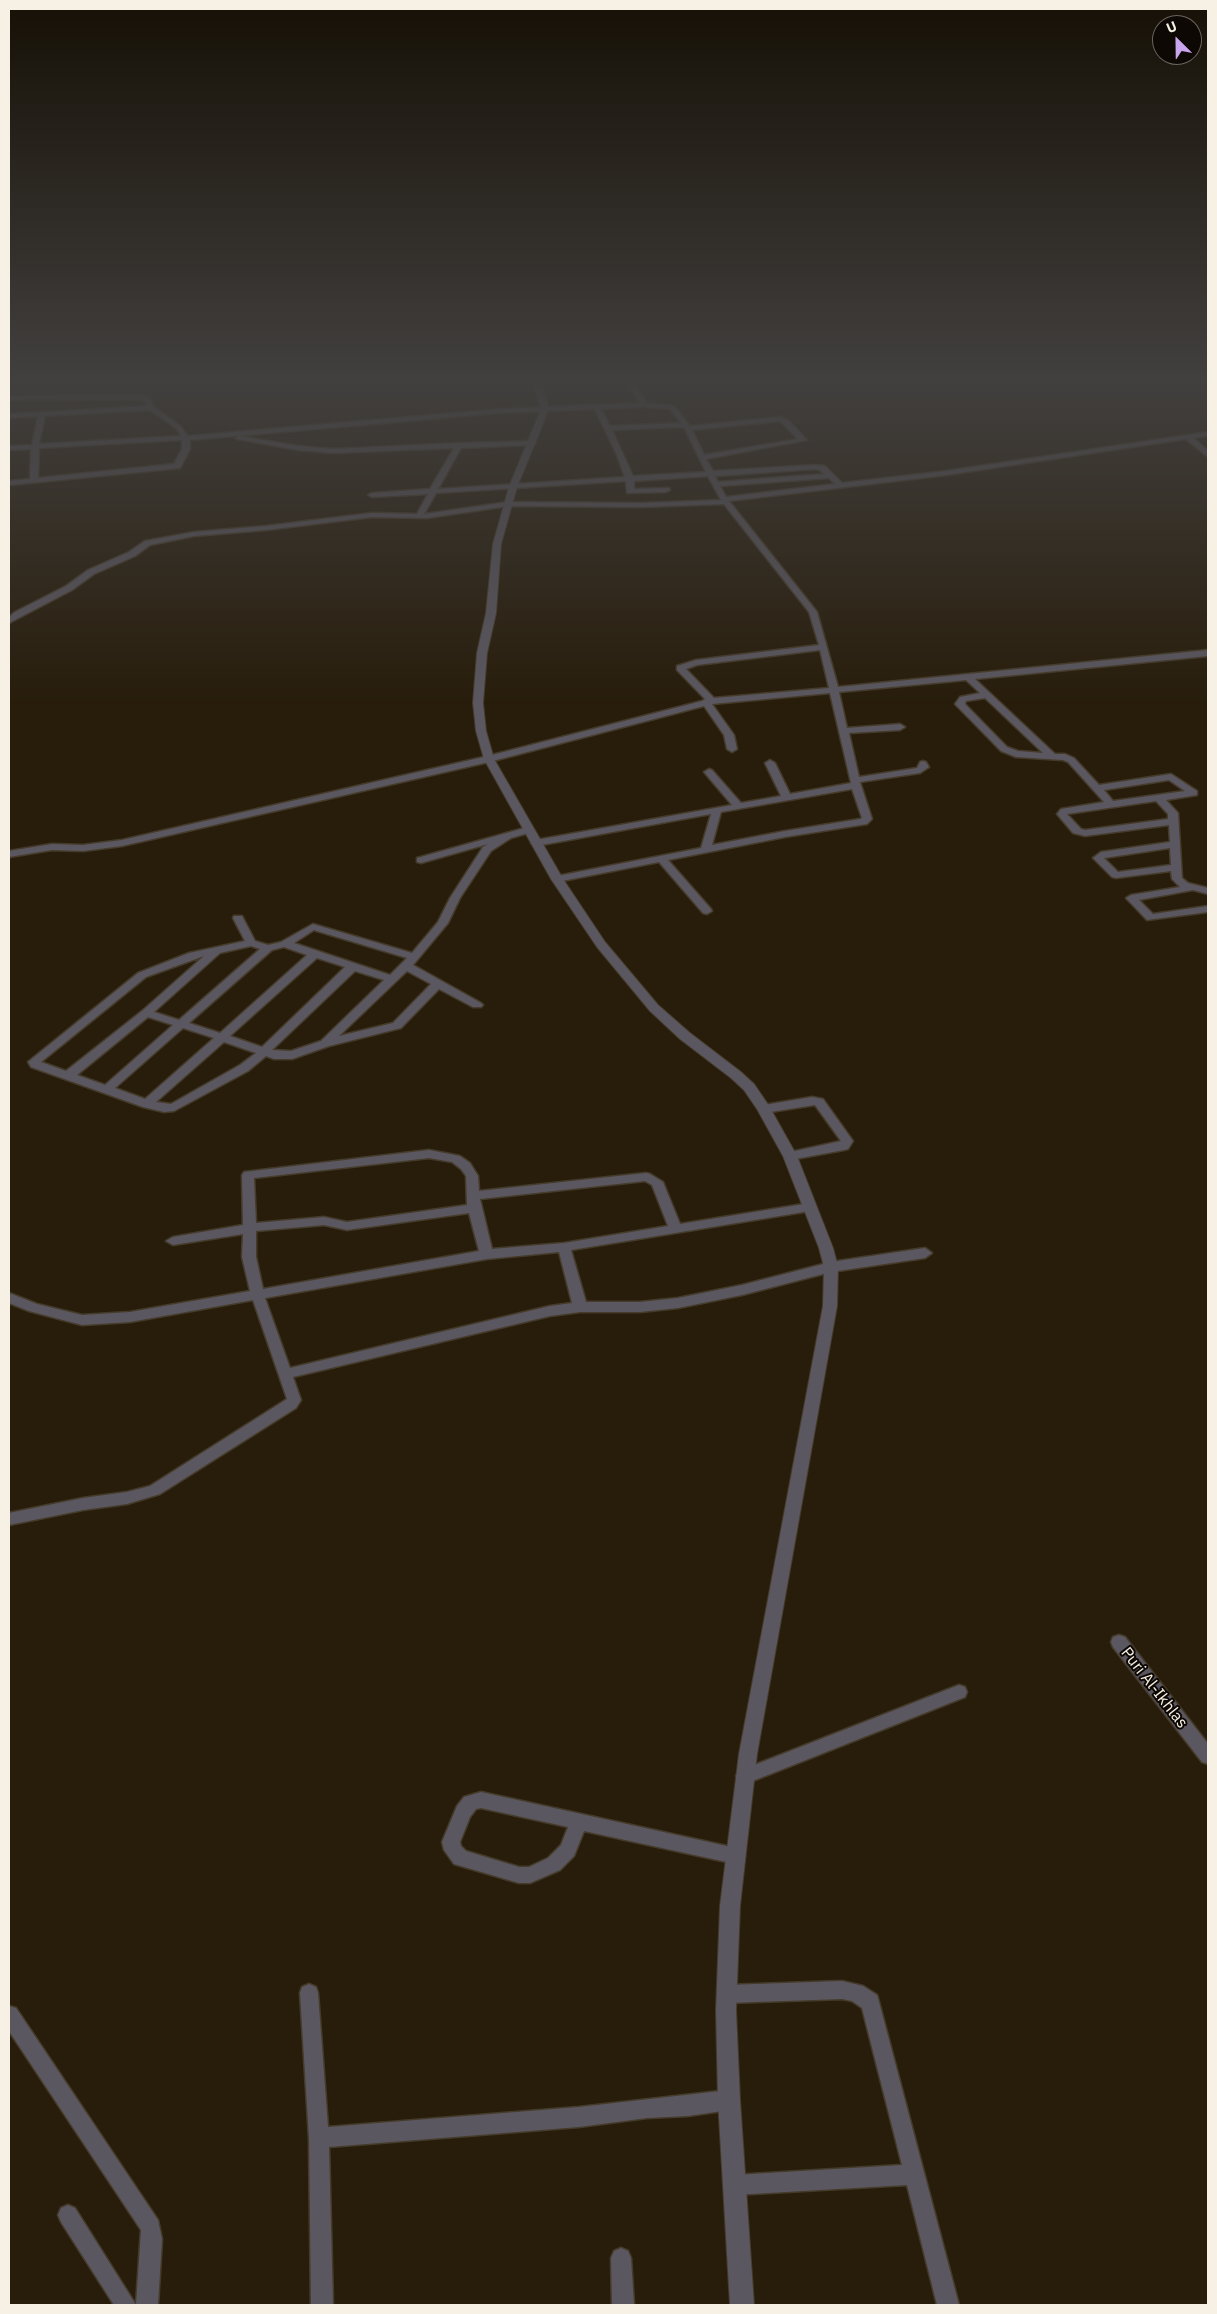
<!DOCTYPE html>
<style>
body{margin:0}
#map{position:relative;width:1217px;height:2314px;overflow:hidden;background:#281d0b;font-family:"IBM Plex Sans",sans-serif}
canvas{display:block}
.frame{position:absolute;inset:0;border:10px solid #f7f0e5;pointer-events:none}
.north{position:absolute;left:1152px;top:15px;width:50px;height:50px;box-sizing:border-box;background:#0d0803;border:1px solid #6b655d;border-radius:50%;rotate:337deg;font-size:14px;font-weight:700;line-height:20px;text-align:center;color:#f7f0e5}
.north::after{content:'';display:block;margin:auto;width:18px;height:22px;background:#c9a5ee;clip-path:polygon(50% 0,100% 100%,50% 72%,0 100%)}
</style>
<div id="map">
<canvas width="1217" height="2314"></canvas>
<div class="frame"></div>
<div class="north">U</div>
</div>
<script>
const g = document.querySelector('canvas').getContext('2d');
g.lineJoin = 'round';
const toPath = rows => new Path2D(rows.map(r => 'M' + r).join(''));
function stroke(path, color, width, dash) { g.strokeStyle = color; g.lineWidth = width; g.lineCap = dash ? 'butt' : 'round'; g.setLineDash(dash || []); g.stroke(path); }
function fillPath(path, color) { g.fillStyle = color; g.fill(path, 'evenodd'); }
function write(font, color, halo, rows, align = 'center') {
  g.font = font + ' "IBM Plex Sans",sans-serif'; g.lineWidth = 4; g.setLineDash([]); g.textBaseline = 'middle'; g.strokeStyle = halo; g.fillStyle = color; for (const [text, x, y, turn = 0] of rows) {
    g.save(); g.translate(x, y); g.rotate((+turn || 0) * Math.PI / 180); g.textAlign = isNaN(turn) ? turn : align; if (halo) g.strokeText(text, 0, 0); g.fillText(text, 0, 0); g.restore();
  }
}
const minor = toPath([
 [627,382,633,382,647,403,674,406,690,426,781,417,789,421,807,440,706,459,713,471,815,465,825,466,842,483,946,471,1208,432,1208,436,1194,438,1208,451,1208,457,1186,439,946,475,729,501,817,612,838,687,1208,650,1208,656,975,679,1055,754,1065,754,1074,758,1099,785,1171,774,1197,791,1197,795,1166,800,1178,813,1182,878,1188,883,1208,888,1208,894,1193,890,1139,900,1153,914,1208,906,1208,912,1147,920,1126,898,1131,895,1180,887,1172,879,1171,871,1116,878,1112,877,1093,858,1101,852,1170,842,1169,825,1085,836,1073,833,1057,814,1061,809,1104,802,1068,762,1063,760,1016,757,1001,751,955,704,960,697,980,693,966,680,839,692,847,728,900,724,905,727,900,730,849,733,859,777,917,768,920,762,923,761,926,762,929,767,920,773,860,782,872,819,867,824,785,837,668,860,711,909,712,911,707,914,703,913,659,862,557,882,552,879,557,876,701,848,711,814,536,846,531,843,536,840,732,805,704,772,709,769,712,770,741,803,781,796,765,763,770,760,775,763,790,794,851,783,830,693,712,704,734,735,737,749,732,752,727,749,724,735,704,706,489,762,122,846,83,851,52,850,9,857,9,851,52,844,83,845,122,840,488,756,702,701,705,699,677,670,677,666,696,660,819,645,809,612,724,504,642,507,508,506,427,518,372,517,266,530,194,536,150,545,135,556,94,574,72,590,9,623,9,617,15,612,66,586,88,570,129,552,145,541,194,532,266,526,372,513,417,514,428,494,372,497,368,495,372,493,430,489,454,448,333,453,298,450,237,439,235,438,239,436,298,446,333,449,459,443,532,441,536,443,532,445,461,448,438,489,625,477,616,453,595,409,500,413,190,440,190,449,180,468,9,485,9,481,30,479,31,449,9,450,9,446,32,445,38,416,9,418,9,414,147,406,144,400,141,399,9,400,9,396,142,395,149,398,154,407,180,426,188,436,500,409,640,403,627,382],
 [645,407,670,409,681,423,610,426,601,409,645,407],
 [150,410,176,428,181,436,39,444,45,416,150,410],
 [780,421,798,439,704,455,692,430,780,421],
 [684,427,706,472,633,476,612,430,684,427],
 [182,440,182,449,174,464,38,478,39,448,182,440],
 [815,469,820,470,824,474,718,482,715,476,815,469],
 [708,476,721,500,642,503,508,502,424,514,436,493,626,481,627,493,666,492,670,490,669,488,634,489,634,481,708,476],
 [829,478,835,484,726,497,720,486,829,478],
 [820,650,829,688,714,698,686,669,697,665,820,650],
 [985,698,1043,753,1018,751,1007,747,965,704,966,701,985,698],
 [1169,780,1185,791,1113,801,1104,790,1169,780],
 [852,789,862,818,860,819,785,831,712,845,721,812,852,789],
 [1156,801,1168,814,1168,819,1085,830,1081,829,1067,814,1156,801],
 [1170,848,1171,865,1118,872,1104,858,1170,848],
 [528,827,533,830,532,832,511,838,491,851,460,898,448,923,413,965,481,1003,483,1005,481,1007,473,1007,439,989,401,1028,329,1046,292,1059,274,1059,266,1056,248,1071,174,1111,164,1112,143,1107,31,1067,28,1062,138,973,189,953,245,941,233,918,234,916,242,916,255,941,268,945,281,942,313,924,412,953,438,922,450,898,483,847,488,844,421,863,417,862,417,858,528,827],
 [314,930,317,931,407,958,390,975,294,943,314,930],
 [251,946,260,949,179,1020,154,1012,220,953,251,946],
 [284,947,307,955,220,1033,189,1023,272,950,284,947],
 [204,956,142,1011,66,1071,41,1062,146,977,204,956],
 [317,958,345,967,262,1047,230,1036,317,958],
 [355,971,384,980,321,1041,291,1051,272,1050,355,971],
 [407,971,431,984,393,1023,339,1036,407,971],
 [148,1017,173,1025,105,1085,77,1075,148,1017],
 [183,1028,214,1038,145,1099,115,1088,183,1028],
 [224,1042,256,1053,240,1065,171,1104,156,1102,224,1042],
 [812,1097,823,1099,853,1141,848,1149,844,1150,790,1160,786,1159,784,1156,786,1153,841,1141,815,1105,764,1113,758,1109,764,1105,812,1097],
 [429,1150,460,1156,470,1163,478,1176,479,1191,646,1173,650,1174,663,1182,680,1224,810,1203,816,1207,810,1211,571,1250,586,1302,640,1302,678,1298,742,1285,831,1262,925,1248,932,1253,925,1258,831,1272,742,1295,678,1308,640,1312,580,1312,550,1316,293,1377,301,1400,296,1408,160,1494,127,1504,83,1510,9,1525,9,1513,83,1498,127,1492,150,1486,287,1399,253,1300,130,1322,82,1325,29,1311,9,1303,9,1293,37,1304,82,1315,130,1312,250,1291,242,1257,243,1234,173,1245,166,1241,173,1237,243,1225,242,1175,244,1172,429,1150],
 [429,1158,452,1162,461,1169,466,1176,467,1205,347,1222,324,1217,256,1223,254,1178,429,1158],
 [645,1181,652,1185,668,1226,564,1243,492,1249,480,1199,645,1181],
 [469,1213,479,1251,263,1289,256,1257,256,1231,324,1225,347,1230,469,1213],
 [559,1252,572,1303,550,1306,290,1368,265,1298,487,1259,559,1252],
 [1119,1635,1125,1637,1208,1744,1208,1764,1202,1762,1113,1647,1111,1642,1113,1637,1119,1635],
 [959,1685,965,1687,967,1692,965,1697,745,1784,739,1781,736,1776,739,1771,959,1685],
 [481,1792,736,1848,742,1850,745,1856,742,1862,736,1864,584,1831,574,1856,560,1870,530,1883,519,1883,454,1864,444,1850,442,1842,457,1806,464,1797,481,1792],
 [481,1808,568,1827,561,1845,548,1858,529,1867,519,1867,466,1851,461,1846,460,1842,470,1817,476,1809,481,1808],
 [842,1981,863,1986,877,1995,879,2002,959,2305,937,2305,907,2185,734,2195,727,2192,724,2185,727,2178,734,2175,902,2165,862,2008,852,2001,842,1999,727,2003,720,2000,718,1994,720,1988,727,1985,842,1981],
 [309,1984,316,1987,318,1993,328,2127,579,2107,729,2090,736,2093,739,2100,736,2107,729,2110,688,2116,647,2118,579,2127,329,2147,333,2305,311,2305,309,2138,300,1993,302,1987,309,1984],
 [9,2006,16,2008,158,2220,162,2239,158,2305,114,2305,61,2222,58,2215,61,2208,68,2205,75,2208,136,2305,141,2230,9,2031,9,2006],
 [621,2248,628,2251,631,2258,634,2305,612,2305,611,2258,614,2251,621,2248]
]);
const tertiary = toPath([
 [533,382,541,382,549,409,517,487,501,544,496,613,487,653,483,703,486,731,494,759,563,879,605,942,658,1005,690,1033,741,1072,754,1084,769,1106,797,1156,833,1248,838,1267,837,1306,757,1754,740,1906,736,2010,740,2100,754,2305,730,2305,718,2100,716,2010,720,1906,739,1754,823,1306,824,1267,819,1248,783,1156,757,1109,744,1090,731,1078,680,1039,650,1011,597,947,551,879,484,759,476,731,473,703,477,653,486,613,493,544,509,487,541,409,533,382]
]);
stroke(minor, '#453b2a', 3);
stroke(tertiary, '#453b2a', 2);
fillPath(minor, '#5b5760');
fillPath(tertiary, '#5b5760');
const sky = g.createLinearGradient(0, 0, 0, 706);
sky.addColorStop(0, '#161006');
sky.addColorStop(0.54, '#42403f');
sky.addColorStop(1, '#42403f00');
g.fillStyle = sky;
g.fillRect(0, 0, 1217, 706);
write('16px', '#f7f0e5', '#0d0803', [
 ["Puri Al-Ikhlas",1154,1688,52]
]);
</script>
